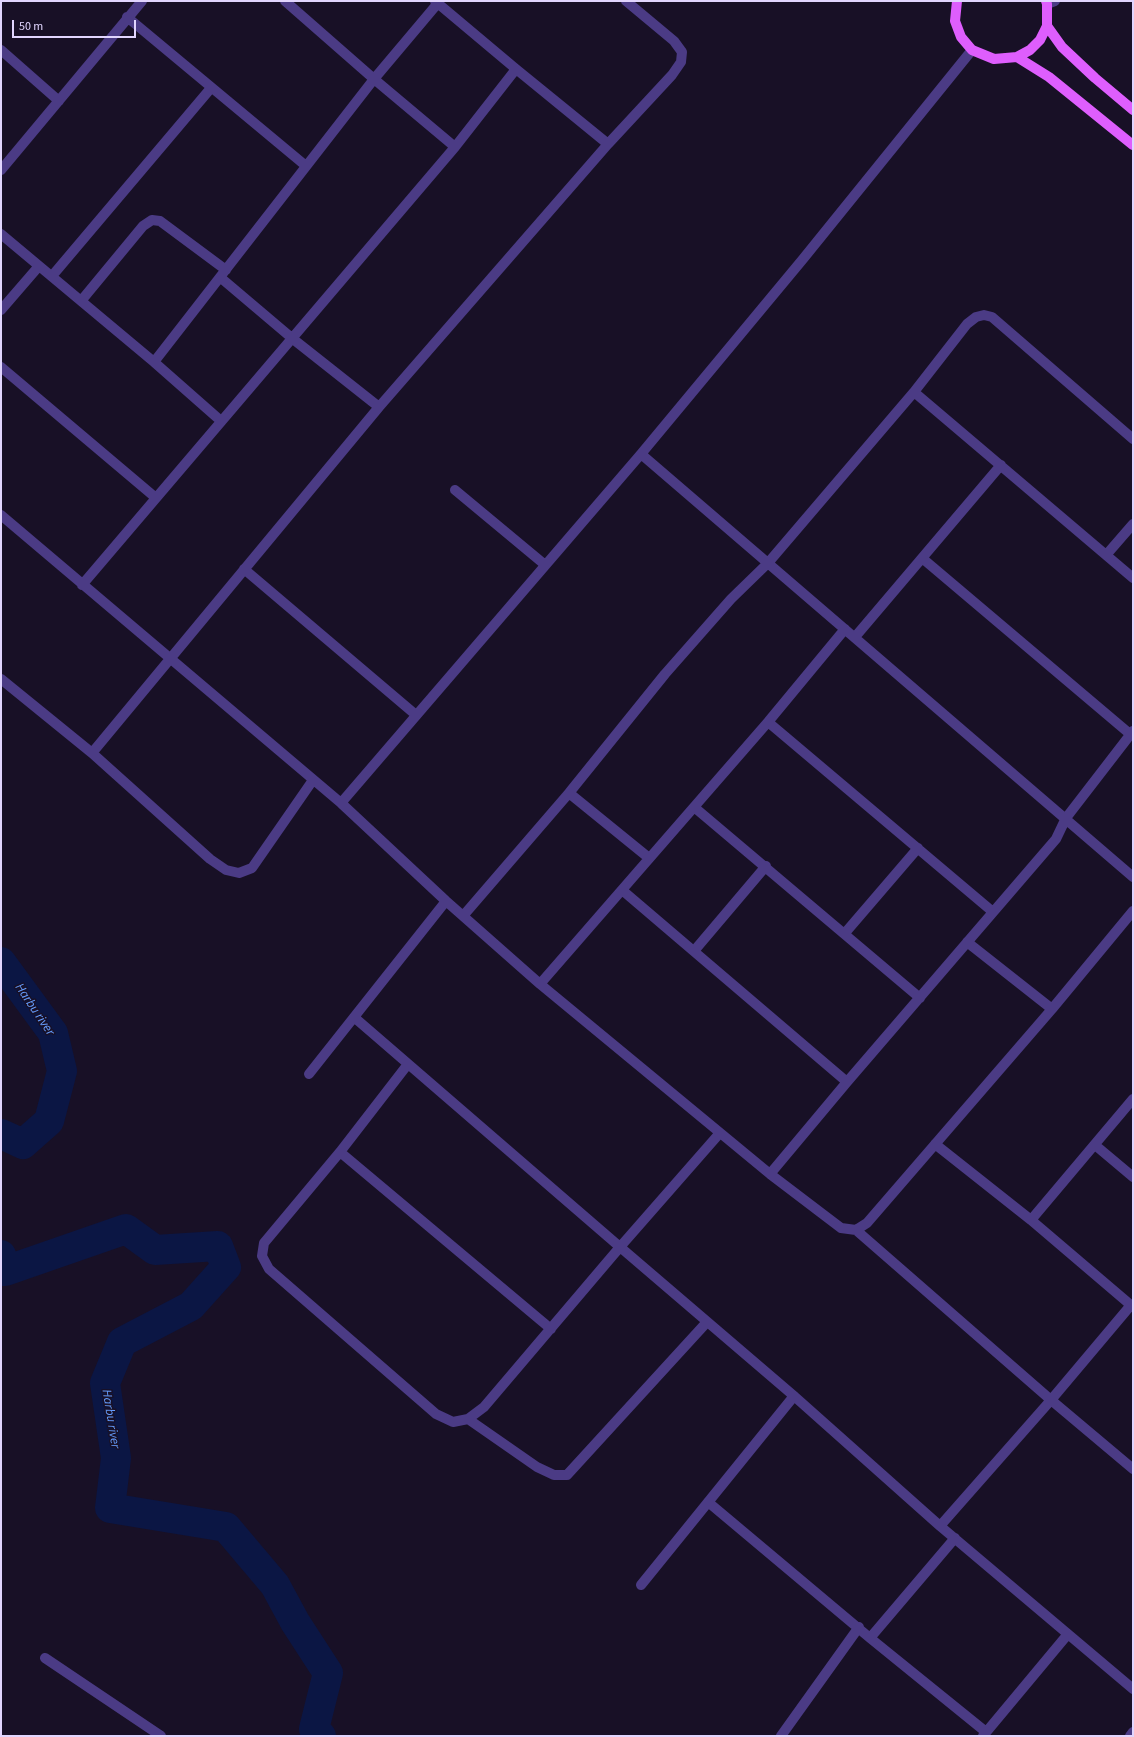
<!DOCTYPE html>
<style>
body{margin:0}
#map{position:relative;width:1134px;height:1737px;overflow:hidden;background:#181026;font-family:"Source Sans 3",sans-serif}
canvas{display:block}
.frame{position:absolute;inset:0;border:2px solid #e1d5fe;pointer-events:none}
.scale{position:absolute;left:12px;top:20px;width:124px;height:18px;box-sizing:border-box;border:2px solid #e1d5fe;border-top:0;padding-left:5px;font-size:12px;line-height:14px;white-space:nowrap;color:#e1d5fe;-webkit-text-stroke:3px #181026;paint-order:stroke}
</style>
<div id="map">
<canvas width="1134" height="1737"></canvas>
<div class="frame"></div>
<div class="scale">50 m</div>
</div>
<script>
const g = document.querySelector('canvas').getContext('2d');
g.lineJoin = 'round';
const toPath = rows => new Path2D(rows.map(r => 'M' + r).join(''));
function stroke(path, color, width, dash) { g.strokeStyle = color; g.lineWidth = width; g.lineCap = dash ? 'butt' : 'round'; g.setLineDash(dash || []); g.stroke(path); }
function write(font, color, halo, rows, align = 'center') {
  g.font = font + ' "Source Sans 3",sans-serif'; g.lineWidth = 3; g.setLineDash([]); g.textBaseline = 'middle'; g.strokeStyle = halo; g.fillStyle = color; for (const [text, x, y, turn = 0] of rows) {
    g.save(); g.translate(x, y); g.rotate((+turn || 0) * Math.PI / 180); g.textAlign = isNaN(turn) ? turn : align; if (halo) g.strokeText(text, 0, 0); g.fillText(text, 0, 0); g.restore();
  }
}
stroke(toPath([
 [1,962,53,1033,62,1071,49,1121,23,1144,1,1134],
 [1,1255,5,1271,126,1229,155,1250,218,1246,226,1267,191,1306,122,1342,105,1383,116,1458,110,1508,226,1527,275,1585,295,1622,328,1673,314,1729,321,1736]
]), '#0b1644', 30);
stroke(toPath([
 [45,1658,161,1736]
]), '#4b3b85', 10);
stroke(toPath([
 [285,1,374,79,455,147],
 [435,1,516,69,608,144],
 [127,17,306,166],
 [1,50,59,101],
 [1,170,142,1],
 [1,234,154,362,221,421],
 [52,276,211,88],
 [221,278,293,339,379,407],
 [81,301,143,226,152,220,160,221,226,270],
 [1,310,39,266],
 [154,362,374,79,438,3],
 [1,367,156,498],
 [914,392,1133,578],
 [641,454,1133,877],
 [455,490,544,564],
 [1,515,341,803,446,901,540,984,770,1174,841,1228,856,1230,1051,1400,1133,1469],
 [1107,554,1133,524],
 [922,558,1130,734],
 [244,569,416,715],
 [82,585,455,147,516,69],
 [855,637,1001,465],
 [1,679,92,753,210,859,226,870,239,873,252,868,313,780],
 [768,722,993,912],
 [92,753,379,407,608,144,672,75,681,62,682,52,674,41,626,1],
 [569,793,649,858],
 [341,803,641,454,803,259,972,50],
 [694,807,920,998],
 [622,890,847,1082],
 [463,916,569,793,665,674,731,599,768,563,914,392,967,324,976,317,984,315,992,317,1133,439],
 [845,933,918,848],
 [967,942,1052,1009],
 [694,951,766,866],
 [540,984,768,722,845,629],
 [355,1018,620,1247,484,1407,468,1419,453,1422,436,1414,269,1269,262,1256,264,1243,340,1152,408,1064],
 [309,1074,446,901],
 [719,1134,620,1247,794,1396,940,1526,1133,1689],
 [935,1144,1031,1220,1133,1307],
 [1095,1145,1133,1177],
 [340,1152,551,1329],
 [770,1174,847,1082,1056,839,1066,818,1133,731],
 [1031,1220,1133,1099],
 [856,1230,867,1223,1052,1009,1133,911],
 [468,1419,537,1467,554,1475,567,1475,707,1322],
 [708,1502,870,1638,986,1732],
 [940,1526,1051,1400,1131,1305],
 [641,1585,794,1396],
 [870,1638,955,1538],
 [781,1736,859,1627],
 [983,1736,1068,1634],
 [1130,1736,1133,1732]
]), '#4b3b85', 10);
stroke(toPath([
 [1047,4,1055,1]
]), '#4b3b85', 10);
stroke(toPath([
 [957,1,955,21,961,37,972,50,994,59,1017,57,1030,50,1040,40,1047,26,1047,4,1046,1],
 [1047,26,1062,47,1095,78,1133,110],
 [1017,57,1049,77,1133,145]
]), '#de5efd', 10);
write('italic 13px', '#659cfd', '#181026', [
 ["Harbu river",34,1010,56],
 ["Harbu river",110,1419,81]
]);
</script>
